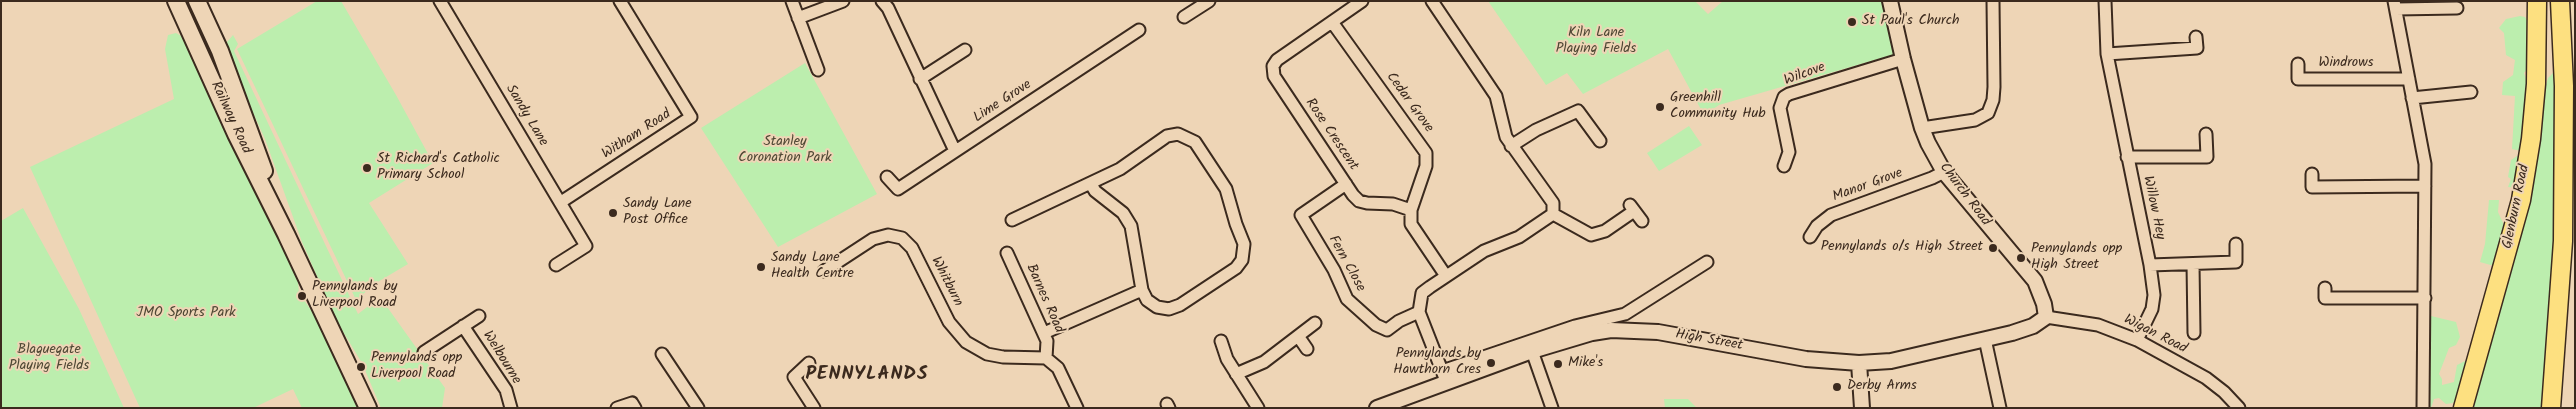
<!DOCTYPE html>
<style>
body{margin:0}
#map{position:relative;width:2576px;height:409px;overflow:hidden;background:#eed5b6;font-family:Kalam,sans-serif}
canvas{display:block}
.frame{position:absolute;inset:0;border:2px solid #3b2a1e;pointer-events:none}
</style>
<div id="map">
<canvas width="2576" height="409"></canvas>
<div class="frame"></div>
</div>
<script>
const g = document.querySelector('canvas').getContext('2d');
g.lineJoin = 'round';
function fillPath(path, color) { g.fillStyle = color; g.fill(path, 'evenodd'); }
const toPath = rows => new Path2D(rows.map(r => 'M' + r).join(''));
function stroke(path, color, width, dash) { g.strokeStyle = color; g.lineWidth = width; g.lineCap = dash ? 'butt' : 'round'; g.setLineDash(dash || []); g.stroke(path); }
function write(font, color, halo, rows, align = 'center') {
  g.font = font + ' Kalam,sans-serif'; g.lineWidth = 4; g.setLineDash([]); g.textBaseline = 'middle'; g.strokeStyle = halo; g.fillStyle = color; for (const [text, x, y, turn = 0] of rows) {
    g.save(); g.translate(x, y); g.rotate((+turn || 0) * Math.PI / 180); g.textAlign = isNaN(turn) ? turn : align; if (halo) g.strokeText(text, 0, 0); g.fillText(text, 0, 0); g.restore();
  }
}
fillPath(toPath([
 [317,1,341,1,396,95,433,163,369,203,408,264,376,283,356,300,237,49],
 [1488,1,1695,1,1708,14,1723,1,1885,1,1899,53,1719,105,1704,115,1668,49,1583,94,1567,73,1546,85],
 [2520,16,2525,17,2529,23,2528,68,2524,73,2529,87,2521,151,2512,149,2515,96,2502,95,2503,82,2513,75,2515,60,2506,55,2504,33,2499,28,2506,19],
 [176,33,187,39,297,269,299,293,318,320,361,408,302,408,293,389,253,408,140,408,30,167,174,99,165,49,168,35],
 [233,35,238,44,234,51,358,314,380,297,445,388,442,408,381,408,362,363,337,322,327,299,302,242,265,139,227,56,227,42],
 [805,63,877,194,778,247,701,128],
 [2553,73,2560,89,2549,408,2472,408,2529,205,2540,139,2544,91,2548,78],
 [1689,126,1702,145,1659,171,1647,153],
 [2517,156,2520,158,2515,188,2508,187,2511,179,2508,177,2511,160],
 [2489,200,2499,200,2498,212,2505,227,2494,266,2480,262,2485,244],
 [23,208,79,309,124,408,1,408,1,221],
 [2427,315,2456,322,2460,337,2456,345,2449,348,2439,374,2442,379,2442,385,2454,382,2457,365,2467,360,2470,367,2463,375,2461,381,2464,395,2457,397,2453,403,2446,404,2439,398,2434,399,2431,408,2426,408],
 [1664,399,1688,399,1697,408,1665,408]
]), '#bceeae');
const minor = toPath([
 [440,1,586,246,556,265],
 [792,1,818,70],
 [882,1,888,8,955,151],
 [1362,1,1277,60,1273,66,1274,76,1353,195,1359,201,1367,203,1393,204,1411,210,1411,224,1446,276],
 [1432,1,1496,96,1506,137,1553,203,1553,214],
 [2105,1,2107,54,2150,265,2154,295,2152,309,2137,340],
 [2394,1,2425,164,2423,408],
 [2396,9,2457,8],
 [1184,17,1209,1],
 [798,18,843,1],
 [1332,22,1426,153,1426,166,1411,210],
 [2107,54,2197,48,2196,37],
 [2298,64,2298,79,2409,79],
 [920,79,965,50],
 [2412,98,2471,92],
 [1922,128,1975,120,1988,113,1993,100,1994,87,1993,1],
 [1511,146,1536,130,1578,111,1600,141],
 [2127,157,2207,157,2206,134],
 [1784,166,1789,152,1780,108,1784,97,1789,94,1903,59],
 [2312,174,2312,187,2425,186],
 [887,177,898,189,1139,30],
 [1346,184,1301,215,1334,270,1347,299,1376,325,1387,330,1399,321,1419,312],
 [561,202,691,117,620,1],
 [1630,205,1642,221],
 [1012,220,1120,169,1167,136,1178,134,1195,142,1226,189,1236,224,1244,244,1242,260,1236,268,1180,305,1169,309,1157,307,1147,300,1142,290,1131,226,1123,213,1095,191,1091,184],
 [1810,237,1817,226,1831,215,1932,178,1944,172],
 [1007,253,1047,341,1046,358,1058,368,1077,408],
 [2193,264,2194,333],
 [2150,265,2236,262,2236,244],
 [824,271,873,239,888,235,902,238,912,248,949,322,966,342,987,354,1003,357,1046,358],
 [2325,288,2325,298,2425,298],
 [2046,317,2098,325,2137,340,2206,378,2224,392,2239,408],
 [463,326,506,390,511,408],
 [1044,333,1142,290],
 [1298,336,1315,323],
 [1985,339,2000,408],
 [1221,341,1227,359,1258,408],
 [1532,351,1552,408],
 [424,352,479,316],
 [662,354,698,408],
 [809,363,794,377,814,408],
 [1442,371,1575,326,1625,314,1707,262],
 [1236,374,1264,362,1298,336,1307,349],
 [1446,381,1419,312,1422,293,1430,287,1484,251,1519,237,1553,214,1591,235,1605,231,1634,211],
 [1167,404,1169,408],
 [617,408,632,403,635,408]
]);
const tertiary = toPath([
 [1859,363,1862,408],
 [1377,408,1532,351,1592,333,1611,330,1658,332,1806,359,1859,363,1891,361,2012,333,2033,326,2046,317,2044,304,2035,281,1944,172,1928,143,1922,128,1903,59,1890,1]
]);
const secondary = toPath([
 [176,1,236,134,286,234,368,408],
 [197,1,220,51,264,171]
]);
const primary = toPath([
 [2463,408,2521,200,2531,139,2536,84,2537,1],
 [2551,408,2563,241,2564,86,2560,1]
]);
stroke(minor, '#3b2a1e', 15);
stroke(tertiary, '#3b2a1e', 18);
stroke(secondary, '#3b2a1e', 20);
stroke(primary, '#3b2a1e', 21);
stroke(minor, '#eed5b6', 11);
stroke(tertiary, '#eed5b6', 14);
stroke(secondary, '#eed5b6', 16);
stroke(primary, '#fde080', 18);
for (const [x, y, r, color] of [
 [1852,22,5,"#3b2a1e"],
 [1660,107,5,"#3b2a1e"],
 [367,168,5,"#3b2a1e"],
 [613,213,5,"#3b2a1e"],
 [1993,248,5,"#3b2a1e"],
 [2021,258,5,"#3b2a1e"],
 [761,267,5,"#3b2a1e"],
 [302,296,5,"#3b2a1e"],
 [1491,363,5,"#3b2a1e"],
 [1558,364,5,"#3b2a1e"],
 [361,367,5,"#3b2a1e"],
 [1837,387,5,"#3b2a1e"]
]) { const dot = new Path2D(); dot.arc(x, y, r, 0, 2 * Math.PI); g.fillStyle = color; g.fill(dot); stroke(dot, '#eed5b6', 2); }
write('14px', '#3b2a1e', '#eed5b6', [
 ["St Paul's Church",1862,22],
 ["Greenhill",1670,99],
 ["Community Hub",1670,115],
 ["St Richard's Catholic",377,160],
 ["Primary School",377,176],
 ["Sandy Lane",623,205],
 ["Post Office",623,221],
 ["Pennylands o/s High Street",1983,248,"right"],
 ["Pennylands opp",2031,250],
 ["High Street",2031,266],
 ["Sandy Lane",771,259],
 ["Health Centre",771,275],
 ["Pennylands by",312,288],
 ["Liverpool Road",312,304],
 ["Pennylands by",1481,355,"right"],
 ["Hawthorn Cres",1481,371,"right"],
 ["Pennylands opp",371,359],
 ["Liverpool Road",371,375],
 ["Mike's",1568,364],
 ["Derby Arms",1847,387]
], 'left');
write('14px', '#4e4734', '#eed5b6', [
 ["Kiln Lane",1596,34],
 ["Playing Fields",1596,50],
 ["Stanley",785,143],
 ["Coronation Park",785,159],
 ["JMO Sports Park",186,314],
 ["Blaguegate",49,351],
 ["Playing Fields",49,367]
]);
write('14px', '#3b2a1e', '#eed5b6', [
 ["Windrows",2346,64],
 ["Wilcove",1805,75,-20],
 ["Lime Grove",1003,102,-33],
 ["Cedar Grove",1409,103,54],
 ["Sandy Lane",526,116,59],
 ["Railway Road",230,118,65],
 ["Witham Road",637,135,-33],
 ["Rose Crescent",1331,135,56],
 ["Manor Grove",1868,186,-20],
 ["Church Road",1964,195,53],
 ["Glenburn Road",2517,207,-78],
 ["Willow Hey",2153,208,78],
 ["Fern Close",1346,264,61],
 ["Whitburn",946,282,63],
 ["Barnes Road",1044,299,66],
 ["Wigan Road",2155,335,27],
 ["High Street",1709,341,10],
 ["Welbourne",501,358,58]
]);
g.letterSpacing = '1px';
write('bold 19px', '#3b2a1e', '#eed5b6', [
 ["PENNYLANDS",867,376]
]);
g.letterSpacing = '0px';
</script>
